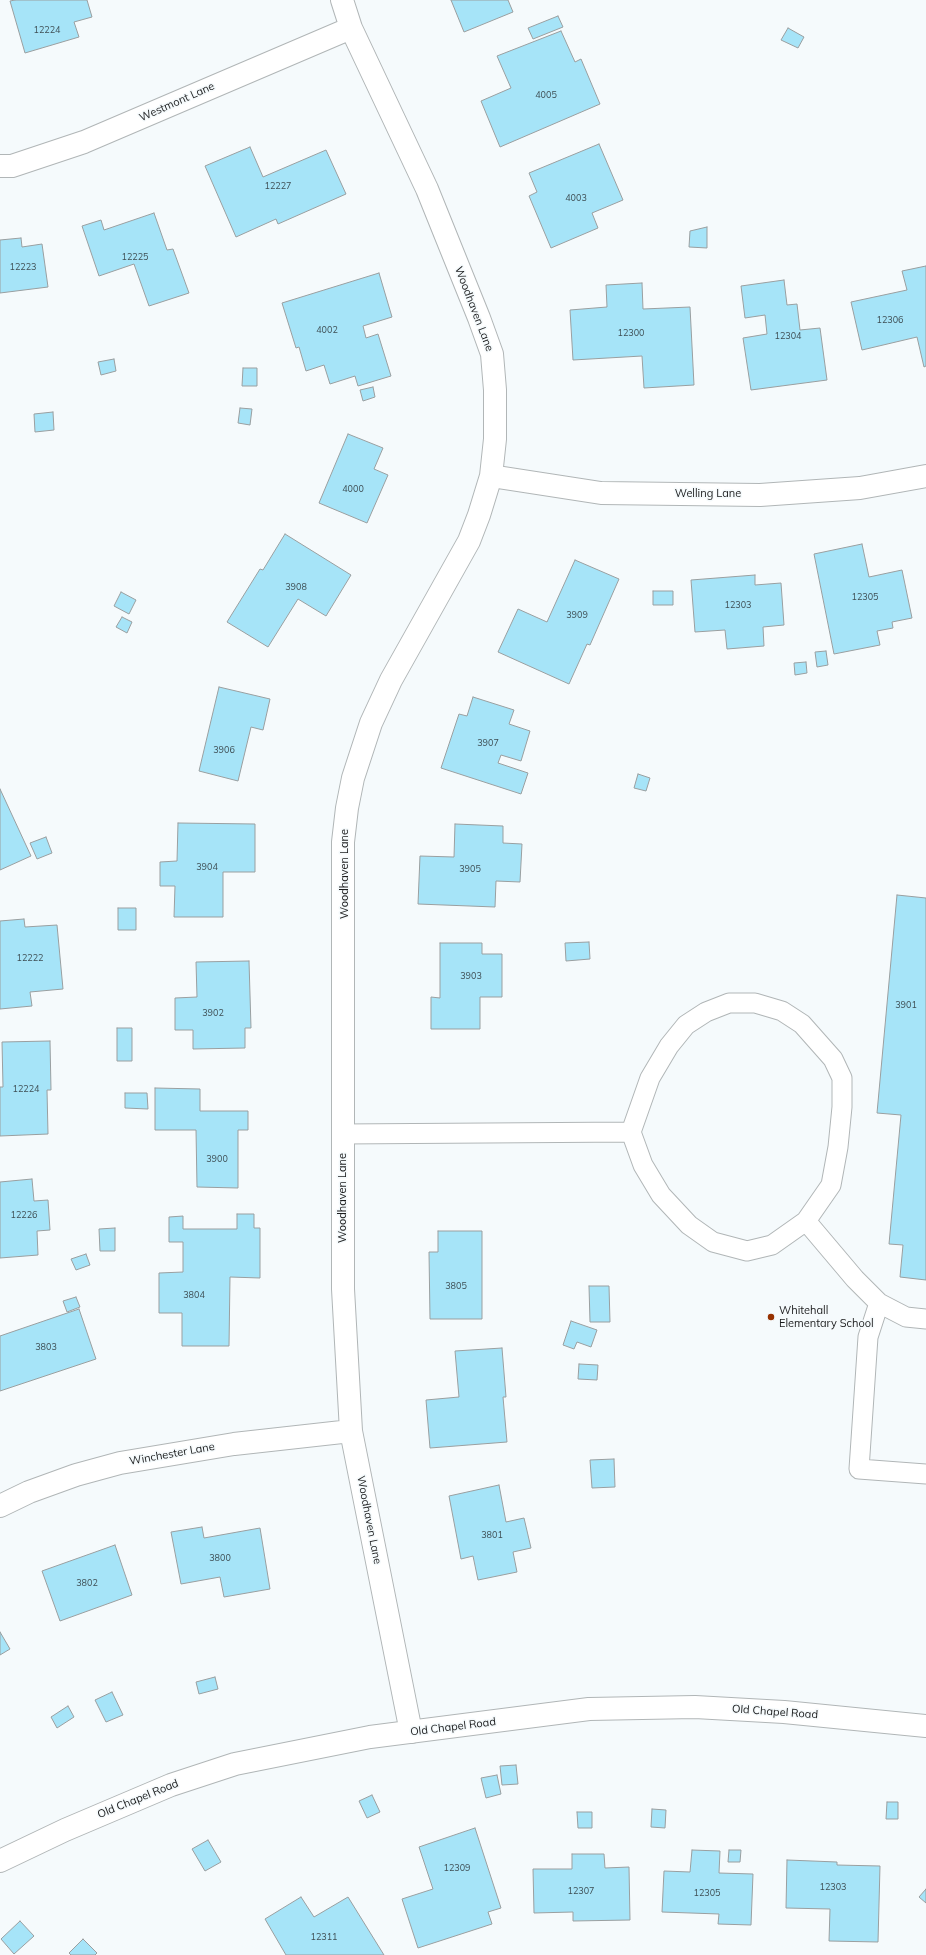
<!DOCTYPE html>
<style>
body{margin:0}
canvas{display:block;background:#f5fafc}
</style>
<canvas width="926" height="1955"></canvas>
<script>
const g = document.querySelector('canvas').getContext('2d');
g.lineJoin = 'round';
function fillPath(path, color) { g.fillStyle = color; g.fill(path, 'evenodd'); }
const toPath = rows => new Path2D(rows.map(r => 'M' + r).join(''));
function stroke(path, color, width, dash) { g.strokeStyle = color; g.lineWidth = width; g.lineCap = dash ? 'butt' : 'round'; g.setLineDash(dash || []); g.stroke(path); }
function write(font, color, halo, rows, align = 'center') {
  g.font = font + ' Mulish,sans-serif'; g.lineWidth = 3; g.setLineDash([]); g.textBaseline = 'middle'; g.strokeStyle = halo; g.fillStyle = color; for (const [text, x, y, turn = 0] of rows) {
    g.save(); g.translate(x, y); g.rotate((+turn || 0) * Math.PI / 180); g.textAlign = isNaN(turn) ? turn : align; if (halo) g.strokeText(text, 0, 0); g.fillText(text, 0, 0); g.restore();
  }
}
const building = toPath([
 [15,0,87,0,92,17,74,22,79,37,25,53,10,1,15,0],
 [451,0,508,0,513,12,464,32,451,0],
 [558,16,563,27,533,39,528,28,558,16],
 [788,28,804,37,798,48,781,40,788,28],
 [561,31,575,62,581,59,600,104,500,147,481,101,511,88,497,56,561,31],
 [599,144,623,200,592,213,598,228,551,248,529,196,537,192,529,173,599,144],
 [250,147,263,177,326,150,346,194,278,224,276,219,236,237,205,166,250,147],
 [154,213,167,250,173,249,189,293,149,306,134,264,99,276,82,226,101,220,104,230,154,213],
 [707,227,707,248,689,247,690,231,707,227],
 [21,238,22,247,42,244,48,287,0,293,0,240,21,238],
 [926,266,926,366,924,367,917,337,862,350,851,302,907,290,902,271,926,266],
 [379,273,392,317,363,326,366,338,378,334,391,376,358,386,355,376,330,384,324,365,306,371,299,347,296,348,282,303,379,273],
 [784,280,787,305,797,304,800,330,820,328,827,380,751,390,743,338,767,334,765,315,745,318,741,286,784,280],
 [642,283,643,309,690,307,694,385,644,388,642,356,573,360,570,310,607,307,606,285,642,283],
 [114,359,116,371,101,375,98,362,114,359],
 [243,368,257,368,257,386,242,386,243,368],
 [373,387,375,397,363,401,360,390,373,387],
 [240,408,252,409,250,425,238,423,240,408],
 [53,412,54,430,35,432,34,414,53,412],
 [348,434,383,448,374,469,388,475,367,523,319,503,348,434],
 [285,534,351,575,326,616,298,599,268,647,227,622,260,569,263,570,285,534],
 [862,544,869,577,902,570,912,618,892,622,893,628,877,631,880,645,834,654,814,554,862,544],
 [575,560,619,579,590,645,587,644,569,684,498,652,518,609,547,622,575,560],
 [755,575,755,585,781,583,784,625,763,627,764,646,727,649,725,630,695,632,691,580,755,575],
 [653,591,673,591,673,605,653,605,653,591],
 [121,592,136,600,129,614,114,606,121,592],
 [122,617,132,622,127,633,116,627,122,617],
 [826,651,828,665,817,667,815,652,826,651],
 [806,662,807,673,795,675,794,663,806,662],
 [219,687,270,699,263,730,251,727,238,781,199,771,219,687],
 [473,697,514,710,509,724,530,731,521,761,501,755,498,763,528,773,521,794,441,768,459,714,467,716,473,697],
 [638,774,650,778,646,791,634,788,638,774],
 [0,789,31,856,0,870,0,789],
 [178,823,255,824,255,872,223,872,223,917,174,917,175,886,160,886,160,862,177,861,178,823],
 [455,824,503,826,503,843,522,844,520,882,496,881,495,907,418,904,420,856,454,857,455,824],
 [46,837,52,853,37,859,30,843,46,837],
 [897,895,926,898,926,1280,900,1277,903,1245,889,1244,901,1115,877,1113,897,895],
 [118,908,136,908,136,930,118,930,118,908],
 [24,919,25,927,57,925,63,989,30,992,32,1006,0,1009,0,921,24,919],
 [589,942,590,959,566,961,565,943,589,942],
 [440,943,482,943,482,954,502,954,502,997,480,997,480,1029,431,1029,431,997,440,998,440,943],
 [249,961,251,1028,245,1028,245,1048,193,1049,193,1030,175,1030,175,998,197,997,196,962,249,961],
 [117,1028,132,1028,132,1061,117,1061,117,1028],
 [50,1041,51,1090,47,1090,48,1134,0,1136,0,1087,3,1087,2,1042,50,1041],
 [155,1088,200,1089,200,1111,248,1111,248,1130,238,1130,238,1188,197,1187,196,1130,155,1130,155,1088],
 [125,1093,147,1093,148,1109,125,1108,125,1093],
 [32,1179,34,1201,48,1200,50,1230,37,1231,38,1255,0,1258,0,1182,32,1179],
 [237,1214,254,1214,254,1228,260,1228,260,1278,230,1277,229,1346,182,1346,182,1313,159,1313,159,1273,183,1272,183,1242,169,1242,169,1217,183,1216,183,1229,237,1229,237,1214],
 [115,1228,115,1251,100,1251,99,1229,115,1228],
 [438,1231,482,1231,482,1319,430,1319,429,1252,438,1252,438,1231],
 [86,1254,90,1265,76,1270,71,1259,86,1254],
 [589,1286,609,1286,610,1322,590,1322,589,1286],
 [76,1297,80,1307,67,1312,63,1301,76,1297],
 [79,1309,96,1359,0,1391,0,1336,79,1309],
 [571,1321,597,1330,591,1347,577,1342,574,1349,563,1345,571,1321],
 [502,1348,506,1397,503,1397,507,1442,430,1448,426,1400,459,1397,455,1351,502,1348],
 [579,1364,598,1365,597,1380,578,1379,579,1364],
 [614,1459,615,1487,592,1488,590,1460,614,1459],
 [499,1485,506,1522,524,1518,531,1548,513,1552,517,1572,478,1580,473,1556,461,1559,449,1496,499,1485],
 [202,1527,204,1538,260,1528,270,1589,224,1597,220,1577,181,1584,171,1532,202,1527],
 [115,1545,132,1595,60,1621,42,1571,115,1545],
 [0,1632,10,1649,0,1655,0,1632],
 [215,1677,218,1689,199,1694,196,1682,215,1677],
 [112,1692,123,1715,106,1722,95,1700,112,1692],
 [68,1706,74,1717,57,1728,51,1717,68,1706],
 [516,1765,518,1784,502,1785,500,1766,516,1765],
 [497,1775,501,1794,486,1798,481,1778,497,1775],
 [372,1795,380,1812,367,1818,359,1801,372,1795],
 [887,1802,898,1802,898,1819,886,1819,887,1802],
 [652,1809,666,1810,665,1828,651,1827,652,1809],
 [577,1812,592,1812,592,1828,578,1828,577,1812],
 [475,1828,501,1908,488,1912,492,1924,418,1948,402,1899,433,1889,419,1847,475,1828],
 [208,1840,221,1862,205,1871,192,1849,208,1840],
 [692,1850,720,1851,719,1873,753,1874,751,1925,718,1924,719,1914,662,1912,664,1871,690,1872,692,1850],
 [729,1850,741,1850,740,1862,728,1862,729,1850],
 [572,1854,604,1854,605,1868,629,1867,630,1920,573,1921,573,1912,534,1913,533,1869,572,1869,572,1854],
 [787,1860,837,1862,837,1865,880,1866,878,1942,829,1941,830,1909,786,1908,787,1860],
 [926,1889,926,1903,919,1897,926,1889],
 [301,1897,314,1917,348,1897,384,1955,286,1955,265,1919,301,1897],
 [20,1921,34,1936,14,1954,1,1939,20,1921],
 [83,1939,97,1953,95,1955,71,1955,69,1953,83,1939]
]);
fillPath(building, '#a6e4f8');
stroke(building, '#9a9fa0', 1);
const service = toPath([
 [342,1134,631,1132,643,1165,661,1195,689,1225,713,1242,747,1251,772,1245,806,1221,831,1185,838,1147,842,1107,842,1078,833,1059,802,1024,782,1011,755,1003,729,1003,706,1012,686,1025,669,1046,650,1078,631,1132],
 [806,1221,855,1279,879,1303,906,1317,926,1319],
 [879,1303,868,1337,859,1469,926,1474]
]);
const minor = toPath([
 [342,0,351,28,427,189,479,318,492,354,495,390,495,439,491,476,479,515,469,541,391,680,371,723,353,778,347,808,343,842,343,1289,351,1431,411,1732],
 [0,166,12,166,84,142,351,28],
 [491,476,601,493,760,495,860,488,926,476],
 [0,1506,29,1492,76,1475,120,1463,234,1444,351,1431]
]);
const tertiary = toPath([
 [0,1861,65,1830,171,1785,235,1764,370,1737,589,1709,695,1707,784,1712,926,1726]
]);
stroke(service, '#b1b6b7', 21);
stroke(minor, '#b1b6b7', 24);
stroke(tertiary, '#b1b6b7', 24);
stroke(service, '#fff', 19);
stroke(minor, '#fff', 22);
stroke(tertiary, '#fff', 22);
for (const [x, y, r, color] of [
 [771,1317,4,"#963100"]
]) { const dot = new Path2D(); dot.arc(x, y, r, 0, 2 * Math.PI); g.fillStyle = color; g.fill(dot); stroke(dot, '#f5fafc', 1.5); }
write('9px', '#3e4e54', null, [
 ["12224",47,30],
 ["4005",546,95],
 ["12227",278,186],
 ["4003",576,198],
 ["12225",135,257],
 ["12223",23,267],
 ["12306",890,320],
 ["4002",327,330],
 ["12300",631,333],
 ["12304",788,336],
 ["4000",353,489],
 ["3908",296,587],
 ["12305",865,597],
 ["12303",738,605],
 ["3909",577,615],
 ["3907",488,743],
 ["3906",224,750],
 ["3904",207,867],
 ["3905",470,869],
 ["12222",30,958],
 ["3903",471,976],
 ["3901",906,1005],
 ["3902",213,1013],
 ["12224",26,1089],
 ["3900",217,1159],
 ["12226",24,1215],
 ["3805",456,1286],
 ["3804",194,1295],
 ["3803",46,1347],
 ["3801",492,1535],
 ["3800",220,1558],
 ["3802",87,1583],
 ["12309",457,1868],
 ["12303",833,1887],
 ["12307",581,1891],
 ["12305",707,1893],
 ["12311",324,1937]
]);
write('11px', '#1b1c1d', '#f5fafc', [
 ["Westmont Lane",177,102,-24],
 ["Woodhaven Lane",474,309,69],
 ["Welling Lane",708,494],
 ["Woodhaven Lane",345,874,-90],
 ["Woodhaven Lane",343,1198,-90],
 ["Winchester Lane",172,1454,-10],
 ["Woodhaven Lane",369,1520,79],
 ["Old Chapel Road",775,1712,4],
 ["Old Chapel Road",453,1727,-7],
 ["Old Chapel Road",138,1799,-22]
]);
write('11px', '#1b1c1d', '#f5fafc', [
 ["Whitehall",779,1311],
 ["Elementary School",779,1324]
], 'left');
</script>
